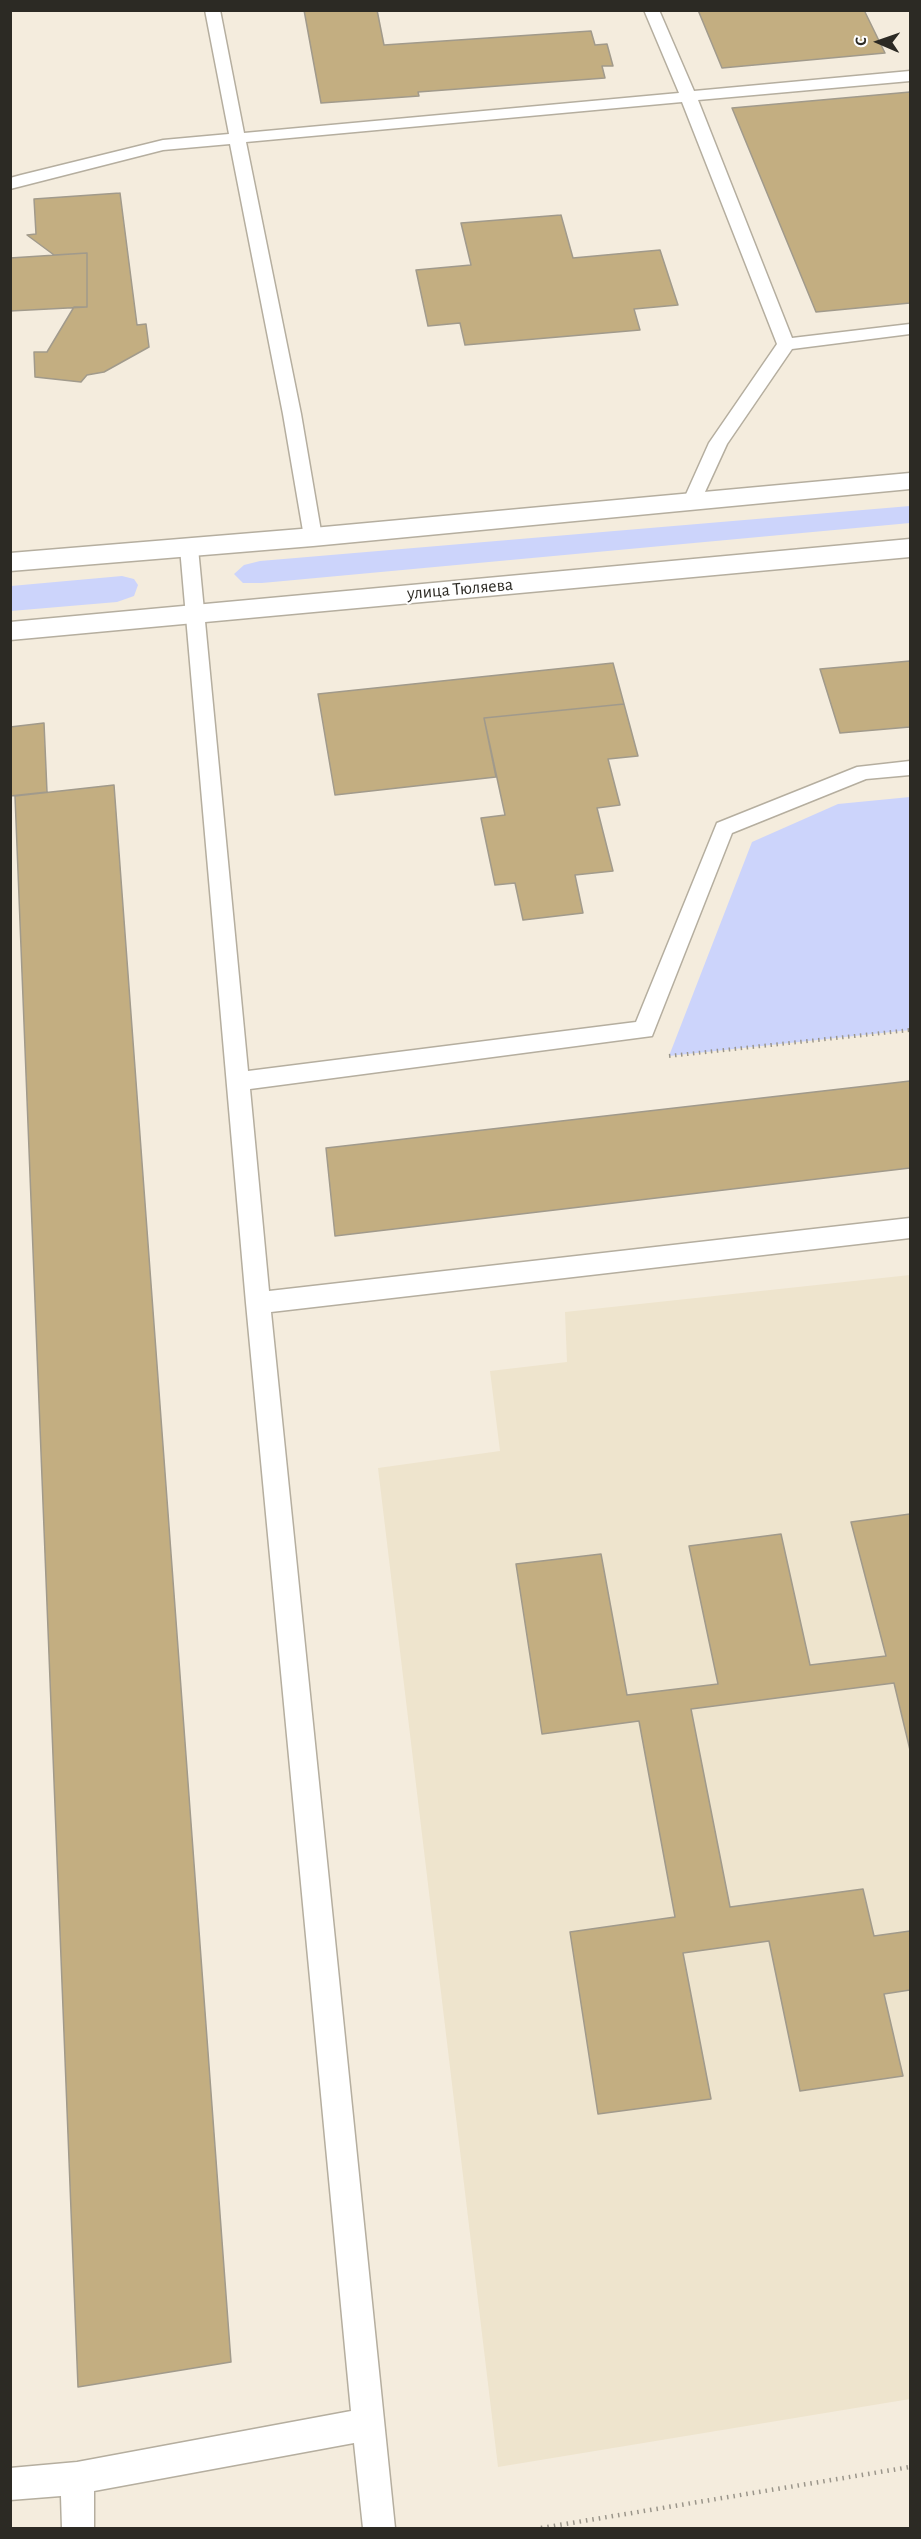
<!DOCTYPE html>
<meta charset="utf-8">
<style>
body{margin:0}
#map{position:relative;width:921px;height:2539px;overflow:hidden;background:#f4ecdd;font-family:"Alegreya Sans",sans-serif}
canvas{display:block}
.frame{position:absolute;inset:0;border:12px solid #2c2a24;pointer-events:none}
.north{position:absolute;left:849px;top:12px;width:60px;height:60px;-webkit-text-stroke:4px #fff;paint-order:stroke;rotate:272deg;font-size:16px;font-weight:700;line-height:24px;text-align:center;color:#2c2a24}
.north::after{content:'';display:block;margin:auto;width:21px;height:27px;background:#2c2a24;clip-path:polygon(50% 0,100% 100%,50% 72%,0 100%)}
</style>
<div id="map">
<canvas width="921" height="2539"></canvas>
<div class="frame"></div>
<div class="north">С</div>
</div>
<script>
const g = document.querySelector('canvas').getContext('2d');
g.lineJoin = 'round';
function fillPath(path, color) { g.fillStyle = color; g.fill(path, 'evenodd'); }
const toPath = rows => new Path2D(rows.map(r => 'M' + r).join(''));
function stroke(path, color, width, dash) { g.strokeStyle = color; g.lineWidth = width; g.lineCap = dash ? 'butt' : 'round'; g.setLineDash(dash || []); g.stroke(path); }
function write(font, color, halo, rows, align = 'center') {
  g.font = font + ' "Alegreya Sans",sans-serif'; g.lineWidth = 4.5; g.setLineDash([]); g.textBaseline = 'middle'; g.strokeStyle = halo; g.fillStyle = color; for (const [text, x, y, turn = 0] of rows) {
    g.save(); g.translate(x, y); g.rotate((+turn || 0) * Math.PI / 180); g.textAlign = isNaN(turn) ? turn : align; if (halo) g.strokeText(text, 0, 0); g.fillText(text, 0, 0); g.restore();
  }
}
fillPath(toPath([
 [910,1275,910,2399,498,2467,378,1468,500,1451,490,1371,567,1362,565,1312]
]), '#eee4cd');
fillPath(toPath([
 [910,506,910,523,262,583,243,583,234,574,244,565,260,561],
 [122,576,134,579,138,585,134,596,117,602,11,611,11,586],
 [910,797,910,1030,669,1056,752,842,838,804]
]), '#ccd4fb');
const building = toPath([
 [304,10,377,10,384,45,591,31,595,45,607,44,613,66,602,66,605,78,418,92,419,96,321,103,304,10],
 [698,10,864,10,885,53,722,68,698,10],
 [910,92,910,303,816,312,732,108,910,92],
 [120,193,137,325,146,324,149,347,104,372,87,375,81,382,35,377,34,352,47,352,74,307,87,307,87,253,54,255,27,235,36,234,34,199,120,193],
 [561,215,573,258,660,250,678,305,634,309,640,330,465,345,460,323,428,326,416,270,471,265,461,223,561,215],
 [87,253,87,307,10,311,10,258,87,253],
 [910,661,910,727,840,733,820,669,910,661],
 [613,663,624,704,484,718,496,777,335,795,318,694,613,663],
 [624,704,638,756,608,759,620,805,597,808,613,871,575,875,583,913,523,920,515,883,495,885,481,818,505,815,484,718,624,704],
 [44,723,47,792,10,796,10,727,44,723],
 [114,785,231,2362,78,2387,15,796,114,785],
 [910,1081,910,1168,335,1236,326,1148,910,1081],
 [910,1514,910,1750,894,1683,691,1709,730,1907,863,1889,874,1936,910,1931,910,1990,884,1994,903,2076,800,2091,769,1941,683,1953,711,2099,598,2114,570,1932,675,1917,639,1721,542,1734,516,1564,601,1554,627,1695,718,1684,689,1546,781,1534,810,1665,886,1656,851,1522,910,1514]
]);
fillPath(building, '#c3ae81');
stroke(building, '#a19a8b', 1.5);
const service = toPath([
 [205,10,220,10,244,133,679,93,644,10,659,10,694,91,910,71,910,81,698,100,792,338,910,324,910,334,792,349,727,444,699,505,685,505,683,501,709,443,777,344,682,102,246,142,301,414,322,537,320,541,313,543,306,541,304,537,283,414,230,144,163,150,10,189,10,178,21,175,163,140,229,134,205,10],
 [189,542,196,544,198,548,248,1071,636,1022,717,823,857,767,910,761,910,775,866,779,732,833,652,1036,250,1089,269,1291,910,1218,910,1238,271,1312,395,2528,363,2528,354,2443,94,2491,94,2528,62,2528,61,2496,10,2500,10,2468,77,2462,351,2411,246,1303,180,548,182,544,189,542]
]);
const secondary = toPath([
 [910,473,910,489,313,546,10,571,10,553,313,528,910,473],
 [910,539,910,557,10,640,10,622,910,539]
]);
stroke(service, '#b5ae9f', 3);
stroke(secondary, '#b5ae9f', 3);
stroke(toPath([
 [669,1056,910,1030]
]), '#9a958a', 4, [1.5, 4.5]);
stroke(toPath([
 [541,2528,910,2467]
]), '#9a958a', 4.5, [1.5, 5]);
fillPath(service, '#fff');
fillPath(secondary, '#fff');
write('18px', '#2c2a24', '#fff', [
 ["улица Тюляева",460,589,-5]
]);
</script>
